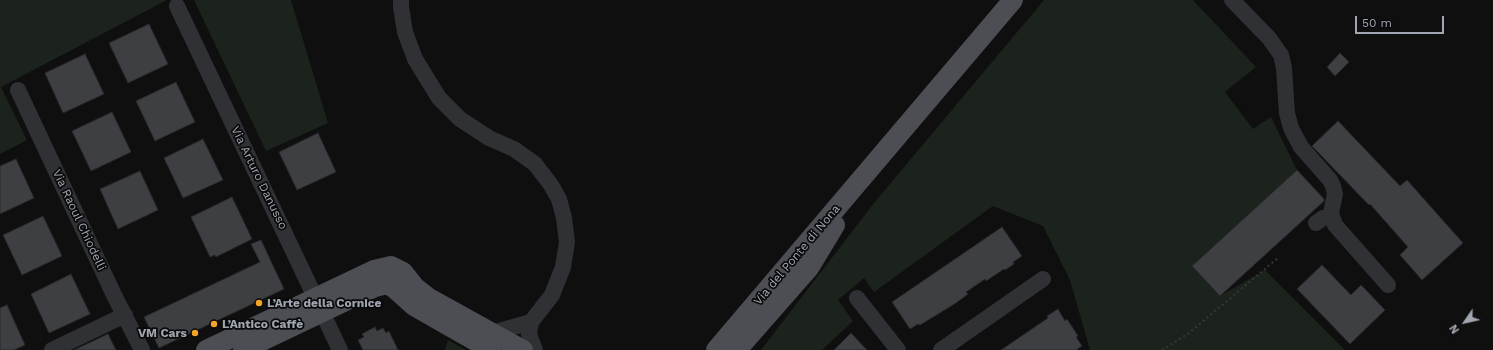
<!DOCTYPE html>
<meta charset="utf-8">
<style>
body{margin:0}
#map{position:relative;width:1493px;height:350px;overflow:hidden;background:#0f0f10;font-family:"Work Sans",sans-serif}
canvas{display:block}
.north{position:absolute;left:1445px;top:302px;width:40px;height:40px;-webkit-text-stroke:3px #0a0a0b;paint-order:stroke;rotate:236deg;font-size:11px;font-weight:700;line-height:16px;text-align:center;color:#a0a6b1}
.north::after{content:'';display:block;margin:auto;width:14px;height:18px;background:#a0a6b1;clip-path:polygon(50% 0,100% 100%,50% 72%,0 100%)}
.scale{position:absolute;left:1355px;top:16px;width:89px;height:18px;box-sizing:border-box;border:2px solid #a0a6b1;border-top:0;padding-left:5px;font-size:12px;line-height:14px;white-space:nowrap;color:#a0a6b1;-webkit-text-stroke:3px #0a0a0b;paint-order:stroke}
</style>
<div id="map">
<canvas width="1493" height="350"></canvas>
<div class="north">N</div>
<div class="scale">50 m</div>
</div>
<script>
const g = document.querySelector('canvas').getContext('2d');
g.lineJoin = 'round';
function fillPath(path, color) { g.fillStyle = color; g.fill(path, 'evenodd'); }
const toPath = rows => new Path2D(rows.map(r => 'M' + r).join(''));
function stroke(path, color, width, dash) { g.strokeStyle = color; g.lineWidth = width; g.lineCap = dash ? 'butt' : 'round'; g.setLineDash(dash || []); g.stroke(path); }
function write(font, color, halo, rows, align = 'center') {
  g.font = font + ' "Work Sans",sans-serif'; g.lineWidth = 3.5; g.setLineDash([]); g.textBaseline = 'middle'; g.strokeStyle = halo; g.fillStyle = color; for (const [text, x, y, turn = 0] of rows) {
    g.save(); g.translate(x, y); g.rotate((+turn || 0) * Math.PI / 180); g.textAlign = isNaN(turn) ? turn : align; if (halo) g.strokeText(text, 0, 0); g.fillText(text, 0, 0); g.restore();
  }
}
fillPath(toPath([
 [0,0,167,0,1,87,27,140,0,154],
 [194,0,291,0,328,123,266,151],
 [1044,0,1193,0,1256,67,1225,92,1253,129,1271,117,1297,170,1192,266,1220,296,1265,270,1345,350,1090,350,1070,280,1043,226,993,206,874,292,864,278,838,300,853,321,822,350,761,350,874,203],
 [448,340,466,350,445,350]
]), '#1b231c');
const building = toPath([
 [149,24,168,64,128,83,109,43,149,24],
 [1340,53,1349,62,1335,76,1327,67,1340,53],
 [85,54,104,94,63,113,45,73,85,54],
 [176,82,195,122,155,141,136,101,176,82],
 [112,112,131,152,91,171,72,131,112,112],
 [1338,121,1400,186,1407,180,1463,243,1422,280,1400,255,1408,247,1370,204,1369,205,1312,146,1338,121],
 [318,133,336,172,297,190,279,152,318,133],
 [203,139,223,180,183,198,164,158,203,139],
 [16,159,34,198,0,214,0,166,16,159],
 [1297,170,1324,199,1324,201,1220,296,1192,266,1297,170],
 [140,171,158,210,118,229,100,189,140,171],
 [232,197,252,239,216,257,215,255,210,257,191,217,232,197],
 [43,216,62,256,22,275,3,235,43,216],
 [1002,227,1022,256,1013,262,1014,264,1005,270,1004,269,986,281,985,279,966,292,968,294,956,303,920,325,918,324,910,329,892,302,1002,227],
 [261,240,284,289,159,348,144,317,260,262,251,244,261,240],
 [1322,265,1351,295,1361,285,1385,310,1350,344,1297,289,1322,265],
 [71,274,90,314,49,333,31,294,71,274],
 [7,305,25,345,14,350,0,350,0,308,7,305],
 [1058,309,1065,321,1067,319,1078,336,1076,337,1082,346,1076,350,1001,350,1048,318,1047,316,1058,309],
 [375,327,377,331,383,328,386,333,389,331,398,350,363,350,358,340,364,337,362,334,375,327],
 [851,333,867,350,834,350,851,333],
 [108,334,116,350,74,350,108,334]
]);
fillPath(building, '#3e3f43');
stroke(building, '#29292c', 1);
stroke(toPath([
 [1162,350,1189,333,1279,257]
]), '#36383c', 2, [2, 3]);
stroke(toPath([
 [401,0,401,7,405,32,415,59,439,98,460,119,489,138,514,149,535,164,551,185,559,199,564,218,567,242,563,267,552,295,531,322,529,334,535,350],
 [1232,0,1269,38,1281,55,1284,68,1287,113,1291,128,1301,147,1330,180,1333,186,1335,194,1331,213,1335,225,1388,285],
 [177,6,340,350],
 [18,90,114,295,142,350],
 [1316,223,1323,218,1331,217],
 [857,298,898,350],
 [492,333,531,322],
 [52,350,125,315],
 [941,350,1043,279]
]), '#303135', 16);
stroke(toPath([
 [206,350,374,270,391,266,403,272,415,287,429,298,523,350],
 [243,350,375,287,387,284,394,288,414,306,491,350],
 [716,350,1013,0],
 [737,350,809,268,835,225]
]), '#4c4e54', 20);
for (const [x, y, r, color] of [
 [259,303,4,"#f2a425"],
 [214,324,4,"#f2a425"],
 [195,333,4,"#f2a425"]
]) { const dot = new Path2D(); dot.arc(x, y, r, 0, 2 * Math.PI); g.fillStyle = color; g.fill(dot); stroke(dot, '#0a0a0b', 1.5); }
write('12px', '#a0a6b1', '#0a0a0b', [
 ["Via Arturo Danusso",259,178,64],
 ["Via Raoul Chiodelli",79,220,65],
 ["Via del Ponte di Nona",797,255,-50]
]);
write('bold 12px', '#a0a6b1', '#0a0a0b', [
 ["L’Arte della Cornice",267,303],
 ["L’Antico Caffè",222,324],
 ["VM Cars",187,333,"right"]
], 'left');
</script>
